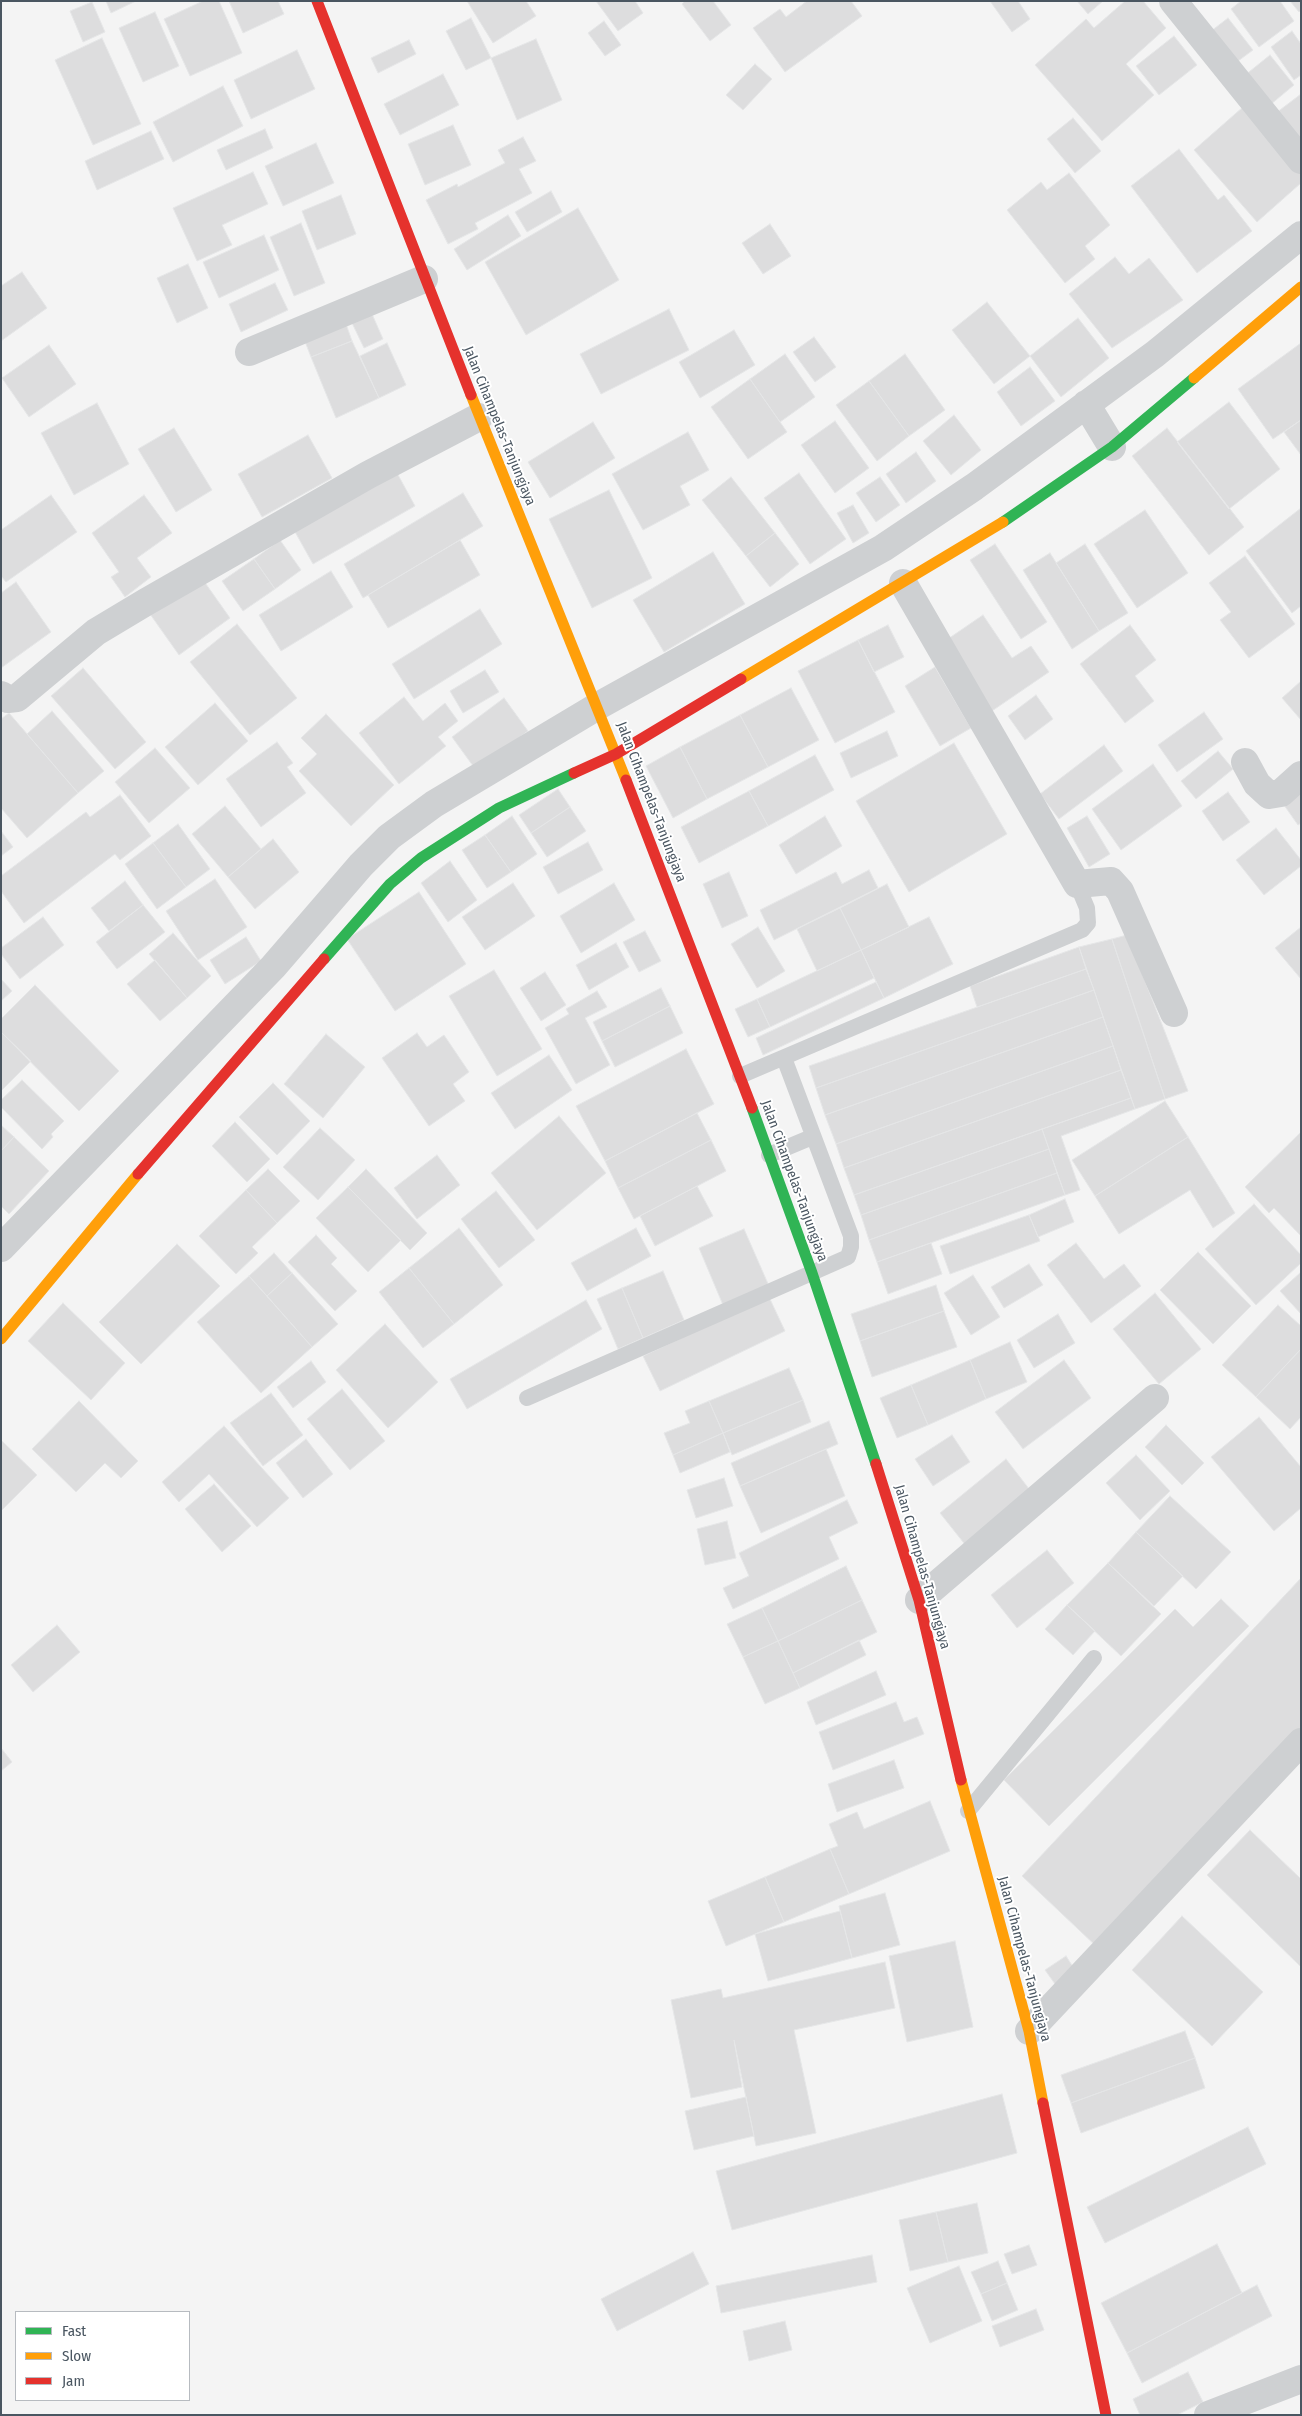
<!DOCTYPE html>
<style>
body{margin:0}
#map{position:relative;width:1302px;height:2416px;overflow:hidden;background:#f4f4f4;font-family:"Fira Sans Condensed",sans-serif}
canvas{display:block}
.frame{position:absolute;inset:0;border:2px solid #4a5661;pointer-events:none}
.legend{position:absolute;left:15px;top:2311px;width:175px;height:90px;box-sizing:border-box;background:#fff;border:1px solid #b7bbc0;margin:0;padding:6px 9px;list-style:none;font-size:15px;color:#4a5661}
.legend li{display:flex;align-items:center;gap:10px;height:25px}
.legend b{width:25px;border:1px solid #b7bbc0}
</style>
<div id="map">
<canvas width="1302" height="2416"></canvas>
<div class="frame"></div>
<ul class="legend">
<li><b style="height:6px;background:#30b455"></b>Fast</li>
<li><b style="height:6px;background:#ff9f0a"></b>Slow</li>
<li><b style="height:6px;background:#e5322d"></b>Jam</li>
</ul>
</div>
<script>
const g = document.querySelector('canvas').getContext('2d');
g.lineJoin = 'round';
function fillPath(path, color) { g.fillStyle = color; g.fill(path, 'evenodd'); }
const toPath = rows => new Path2D(rows.map(r => 'M' + r).join(''));
function stroke(path, color, width, dash) { g.strokeStyle = color; g.lineWidth = width; g.lineCap = dash ? 'butt' : 'round'; g.setLineDash(dash || []); g.stroke(path); }
function write(font, color, halo, rows, align = 'center') {
  g.font = font + ' "Fira Sans Condensed",sans-serif'; g.lineWidth = 4; g.setLineDash([]); g.textBaseline = 'middle'; g.strokeStyle = halo; g.fillStyle = color; for (const [text, x, y, turn = 0] of rows) {
    g.save(); g.translate(x, y); g.rotate((+turn || 0) * Math.PI / 180); g.textAlign = isNaN(turn) ? turn : align; if (halo) g.strokeText(text, 0, 0); g.fillText(text, 0, 0); g.restore();
  }
}
const building = toPath([
 [106,1,136,1,111,13,106,1],
 [203,1,219,1,242,53,190,76,164,19,203,1],
 [229,1,278,1,284,14,243,33,229,1],
 [467,1,526,1,536,16,493,43,467,1],
 [596,1,635,1,643,13,618,31,596,1],
 [685,1,713,1,731,25,710,41,682,4,685,1],
 [807,1,851,1,862,16,785,72,753,28,780,9,786,17,807,1],
 [990,1,1018,1,1030,19,1012,32,990,1],
 [1077,1,1103,1,1088,14,1077,1],
 [1125,1,1143,1,1166,28,1126,64,1154,95,1102,141,1035,65,1086,19,1094,28,1125,1],
 [1241,1,1280,1,1294,21,1259,47,1231,9,1241,1],
 [1290,1,1301,1,1301,10,1299,12,1290,1],
 [92,2,105,32,83,42,70,11,92,2],
 [155,12,179,66,143,82,119,28,155,12],
 [471,18,491,58,466,70,446,31,471,18],
 [1228,18,1253,50,1230,67,1206,35,1228,18],
 [604,21,621,45,605,56,588,33,604,21],
 [1292,31,1301,44,1301,75,1294,80,1271,47,1292,31],
 [1174,36,1197,65,1159,95,1136,66,1174,36],
 [102,38,141,124,93,145,55,60,102,38],
 [536,39,562,100,517,120,491,58,536,39],
 [409,40,416,54,378,73,371,58,409,40],
 [297,50,315,89,251,119,234,80,297,50],
 [1270,55,1294,85,1264,110,1239,80,1270,55],
 [755,64,772,79,743,110,726,95,755,64],
 [443,74,459,105,400,135,384,104,443,74],
 [223,86,243,126,173,162,153,122,223,86],
 [1301,94,1301,154,1272,116,1301,94],
 [1243,107,1301,173,1301,183,1257,222,1194,150,1243,107],
 [1073,118,1101,151,1075,173,1047,139,1073,118],
 [453,125,471,165,425,185,408,144,453,125],
 [265,129,273,148,226,170,217,150,265,129],
 [151,131,164,159,97,190,85,161,151,131],
 [523,137,536,161,519,169,532,193,475,223,478,229,448,244,426,200,457,184,458,187,505,163,498,150,523,137],
 [316,143,334,183,283,206,265,166,316,143],
 [1179,149,1218,200,1224,195,1252,231,1197,273,1131,186,1179,149],
 [253,172,268,204,222,225,232,245,197,261,173,208,253,172],
 [1069,173,1110,225,1085,246,1095,259,1065,283,1007,210,1041,182,1047,190,1069,173],
 [551,191,562,212,527,232,515,212,551,191],
 [341,195,356,234,317,250,302,211,341,195],
 [578,208,619,280,526,335,485,262,578,208],
 [508,215,521,236,467,270,454,249,508,215],
 [301,223,325,283,294,296,270,237,301,223],
 [770,224,791,256,763,274,742,243,770,224],
 [264,235,279,270,219,298,203,262,264,235],
 [1115,257,1129,274,1149,258,1183,300,1112,348,1069,294,1115,257],
 [188,264,208,308,177,323,157,278,188,264],
 [22,272,47,308,1,341,1,286,22,272],
 [275,283,288,310,241,332,229,304,275,283],
 [987,302,1030,356,994,384,952,330,987,302],
 [669,309,689,350,601,394,580,354,669,309],
 [372,314,383,339,364,348,352,323,372,314],
 [1078,318,1109,358,1061,397,1030,356,1078,318],
 [346,324,352,341,311,357,304,339,346,324],
 [734,330,755,365,700,398,679,362,734,330],
 [814,337,836,367,815,382,793,352,814,337],
 [352,341,379,398,336,418,311,357,352,341],
 [387,343,406,385,379,398,360,356,387,343],
 [1301,343,1301,420,1273,439,1238,389,1301,343],
 [49,345,76,384,29,417,2,378,49,345],
 [785,354,815,397,780,422,750,379,785,354],
 [905,354,945,410,909,436,869,381,905,354],
 [1030,367,1055,401,1021,426,997,392,1030,367],
 [750,379,787,432,748,459,711,407,750,379],
 [869,381,909,436,877,461,836,405,869,381],
 [1229,402,1280,469,1229,509,1177,442,1229,402],
 [97,403,129,464,74,495,41,433,97,403],
 [954,415,981,450,951,475,923,441,954,415],
 [1301,420,1301,455,1284,432,1301,420],
 [835,421,869,468,835,493,801,445,835,421],
 [593,422,615,458,550,498,528,462,593,422],
 [174,428,212,490,176,512,138,449,174,428],
 [1167,428,1244,527,1209,555,1132,456,1167,428],
 [688,432,709,470,680,486,690,505,643,530,612,474,688,432],
 [308,435,332,478,262,517,238,474,308,435],
 [916,452,936,481,906,503,886,474,916,452],
 [397,473,415,506,313,564,294,530,397,473],
 [799,473,846,539,810,564,764,498,799,473],
 [731,477,775,533,746,556,702,500,731,477],
 [880,477,900,505,876,522,856,493,880,477],
 [609,490,652,578,592,608,549,519,609,490],
 [463,493,483,526,363,598,344,564,463,493],
 [51,495,77,532,6,582,1,576,1,530,51,495],
 [144,495,172,533,137,558,151,577,125,597,111,577,119,572,92,533,144,495],
 [853,505,869,533,853,543,837,513,853,505],
 [1301,508,1301,606,1292,613,1246,551,1301,508],
 [1145,510,1188,573,1137,608,1094,544,1145,510],
 [775,533,799,564,770,587,746,556,775,533],
 [280,540,301,570,275,589,254,559,280,540],
 [460,540,480,575,388,628,368,595,460,540],
 [995,544,1047,622,1021,639,970,560,995,544],
 [1085,544,1128,613,1099,631,1056,563,1085,544],
 [713,552,745,604,664,652,633,600,713,552],
 [1050,553,1099,631,1072,649,1023,570,1050,553],
 [1245,556,1295,624,1249,658,1220,620,1231,612,1209,583,1245,556],
 [254,559,275,589,243,611,222,581,254,559],
 [331,571,353,607,281,651,259,615,331,571],
 [201,577,230,618,179,655,150,614,201,577],
 [16,582,51,632,1,668,1,593,16,582],
 [480,609,502,644,414,699,392,664,480,609],
 [983,615,1012,658,1031,646,1049,672,989,713,942,643,983,615],
 [237,624,297,698,250,735,190,662,237,624],
 [888,625,904,657,874,672,858,640,888,625],
 [1130,625,1156,660,1135,676,1154,701,1125,723,1080,664,1130,625],
 [858,640,895,712,835,743,798,671,858,640],
 [935,667,971,728,940,746,905,686,935,667],
 [83,668,146,742,115,769,51,696,83,668],
 [485,670,499,692,463,713,450,691,485,670],
 [1301,681,1301,720,1282,698,1301,681],
 [791,688,819,740,768,767,740,715,791,688],
 [1036,695,1053,719,1025,740,1008,716,1036,695],
 [404,697,423,721,445,703,458,721,438,737,446,746,399,784,359,733,404,697],
 [504,698,528,731,476,770,452,737,504,698],
 [215,703,248,741,198,785,165,747,215,703],
 [52,711,104,771,78,793,27,734,52,711],
 [1204,712,1223,739,1177,772,1158,745,1204,712],
 [9,713,78,793,27,838,1,808,1,719,9,713],
 [326,714,394,785,351,826,299,771,317,754,301,738,326,714],
 [740,715,768,767,707,799,680,747,740,715],
 [887,731,898,756,851,778,840,753,887,731],
 [277,742,293,763,287,767,306,793,261,827,226,779,277,742],
 [954,743,1007,834,909,892,856,801,954,743],
 [1104,745,1123,771,1059,819,1040,794,1104,745],
 [680,747,707,799,673,818,646,766,680,747],
 [155,748,190,788,149,823,115,782,155,748],
 [1218,751,1233,769,1196,799,1181,781,1218,751],
 [815,755,834,790,768,826,749,791,815,755],
 [1153,764,1182,806,1121,850,1092,809,1153,764],
 [1301,783,1301,823,1298,825,1279,798,1301,783],
 [558,789,570,807,531,833,519,815,558,789],
 [749,791,768,826,699,863,681,827,749,791],
 [1228,792,1250,822,1223,841,1202,811,1228,792],
 [120,795,151,836,120,860,115,854,24,923,1,891,1,876,86,812,90,817,120,795],
 [225,806,261,849,228,877,192,834,225,806],
 [570,807,586,831,547,857,531,833,570,807],
 [512,816,537,854,511,872,485,835,512,816],
 [825,816,842,846,796,874,779,845,825,816],
 [1087,816,1110,854,1089,867,1067,828,1087,816],
 [178,824,210,869,186,887,153,843,178,824],
 [1276,828,1301,860,1301,866,1264,895,1236,860,1276,828],
 [1,831,13,847,1,856,1,831],
 [485,835,511,872,487,888,462,850,485,835],
 [273,839,299,872,255,909,228,877,273,839],
 [588,842,603,870,558,894,543,867,588,842],
 [153,843,186,887,157,909,125,864,153,843],
 [450,861,477,900,448,922,421,883,450,861],
 [869,870,878,888,774,940,760,910,836,872,842,884,869,870],
 [729,872,748,916,722,928,703,884,729,872],
 [215,879,247,927,198,960,166,911,215,879],
 [125,881,143,905,109,931,91,908,125,881],
 [513,883,535,916,485,950,462,917,513,883],
 [614,883,635,920,581,953,560,916,614,883],
 [887,884,909,927,861,950,840,908,887,884],
 [419,892,466,964,395,1011,347,939,419,892],
 [143,905,165,932,117,969,96,942,143,905],
 [840,908,861,950,817,971,797,929,840,908],
 [43,917,64,945,20,979,1,954,1,948,43,917],
 [929,917,953,964,884,998,861,950,929,917],
 [758,927,785,971,757,988,731,944,758,927],
 [1301,927,1301,979,1275,948,1301,927],
 [645,931,661,961,639,972,623,942,645,931],
 [173,933,211,976,187,998,149,954,173,933],
 [1127,935,1188,1091,1165,1099,1112,939,1127,935],
 [246,937,261,961,225,984,210,960,246,937],
 [1112,939,1165,1099,1135,1109,1079,947,1112,939],
 [616,943,629,967,589,990,576,965,616,943],
 [1079,947,1086,969,977,1007,970,986,1079,947],
 [861,950,874,978,770,1027,757,999,861,950],
 [155,960,187,998,160,1021,127,984,155,960],
 [1086,969,1094,990,816,1088,809,1066,1086,969],
 [494,970,542,1049,497,1076,449,996,494,970],
 [545,972,566,1005,541,1021,520,988,545,972],
 [1,979,12,991,1,1001,1,979],
 [876,982,884,998,763,1055,756,1038,876,982],
 [35,985,119,1071,79,1111,1,1032,1,1019,35,985],
 [661,988,670,1006,602,1041,593,1022,661,988],
 [1094,990,1103,1017,825,1115,816,1088,1094,990],
 [597,991,607,1007,585,1018,610,1065,576,1084,545,1028,569,1014,566,1009,597,991],
 [757,999,770,1027,748,1037,735,1009,757,999],
 [670,1006,683,1033,615,1067,602,1041,670,1006],
 [1103,1017,1113,1046,836,1144,825,1115,1103,1017],
 [1,1032,31,1061,2,1090,1,1089,1,1032],
 [417,1033,427,1047,444,1035,469,1072,453,1084,465,1101,429,1126,382,1058,417,1033],
 [326,1034,365,1067,323,1118,284,1084,326,1034],
 [1113,1046,1121,1070,844,1168,836,1144,1113,1046],
 [686,1049,714,1104,605,1161,576,1106,686,1049],
 [549,1055,572,1090,515,1129,491,1093,549,1055],
 [1121,1070,1131,1098,854,1195,844,1168,1121,1070],
 [22,1080,64,1121,51,1134,53,1137,42,1149,1,1107,1,1100,22,1080],
 [273,1083,310,1121,277,1155,239,1117,273,1083],
 [1131,1098,1135,1109,1061,1136,1080,1190,1065,1195,1042,1129,1131,1098],
 [1165,1101,1188,1137,1095,1196,1072,1160,1165,1101],
 [697,1113,711,1140,618,1188,605,1161,697,1113],
 [559,1116,606,1173,537,1230,491,1173,559,1116],
 [235,1122,270,1159,247,1182,212,1146,235,1122],
 [1,1125,14,1137,1,1151,1,1125],
 [320,1128,355,1160,318,1200,283,1167,320,1128],
 [1042,1129,1049,1149,861,1215,854,1195,1042,1129],
 [1301,1132,1301,1236,1274,1208,1269,1213,1245,1187,1301,1132],
 [14,1137,49,1171,9,1214,1,1206,1,1151,14,1137],
 [1188,1137,1235,1213,1213,1228,1190,1190,1119,1234,1095,1196,1188,1137],
 [711,1140,726,1171,634,1219,618,1188,711,1140],
 [1049,1149,1057,1173,869,1240,861,1215,1049,1149],
 [437,1155,460,1185,417,1219,394,1188,437,1155],
 [268,1169,300,1201,277,1223,246,1190,268,1169],
 [366,1169,427,1233,410,1250,348,1187,366,1169],
 [1057,1173,1065,1195,877,1262,869,1240,1057,1173],
 [697,1186,713,1216,655,1246,640,1216,697,1186],
 [348,1187,401,1240,368,1272,316,1218,348,1187],
 [246,1190,277,1223,252,1247,258,1253,236,1274,199,1236,246,1190],
 [496,1191,535,1240,499,1268,461,1219,496,1191],
 [1065,1199,1074,1222,1038,1237,1029,1215,1065,1199],
 [1254,1204,1301,1255,1301,1263,1256,1305,1205,1249,1254,1204],
 [1029,1215,1040,1241,950,1274,940,1246,1029,1215],
 [459,1228,503,1285,454,1324,409,1268,459,1228],
 [636,1228,651,1256,587,1291,571,1263,636,1228],
 [744,1229,769,1286,723,1305,699,1248,744,1229],
 [316,1235,337,1258,331,1264,357,1291,335,1311,288,1262,316,1235],
 [931,1243,942,1274,888,1294,877,1262,931,1243],
 [1076,1243,1104,1279,1124,1264,1141,1286,1091,1323,1047,1265,1076,1243],
 [177,1244,220,1286,141,1364,99,1322,177,1244],
 [1198,1252,1251,1306,1213,1344,1160,1290,1198,1252],
 [274,1253,292,1273,267,1296,249,1276,274,1253],
 [1029,1264,1043,1285,1004,1308,991,1287,1029,1264],
 [409,1268,454,1324,423,1348,379,1292,409,1268],
 [663,1271,684,1320,643,1338,622,1288,663,1271],
 [1301,1272,1301,1314,1280,1291,1301,1272],
 [292,1273,338,1324,312,1347,267,1296,292,1273],
 [973,1275,1000,1317,971,1335,944,1293,973,1275],
 [249,1276,312,1347,261,1393,197,1322,249,1276],
 [936,1285,944,1311,860,1341,851,1314,936,1285],
 [622,1288,643,1338,618,1349,597,1299,622,1288],
 [1155,1293,1201,1349,1159,1384,1113,1329,1155,1293],
 [769,1297,785,1331,660,1391,643,1356,769,1297],
 [586,1300,602,1329,467,1409,450,1379,586,1300],
 [63,1303,125,1363,91,1400,28,1341,63,1303],
 [1278,1305,1301,1326,1301,1349,1256,1397,1222,1365,1278,1305],
 [944,1311,957,1347,872,1377,860,1341,944,1311],
 [1058,1314,1075,1343,1034,1368,1017,1340,1058,1314],
 [385,1324,438,1382,388,1428,336,1370,385,1324],
 [1010,1342,1027,1382,986,1399,970,1360,1010,1342],
 [1301,1349,1301,1417,1290,1429,1256,1397,1301,1349],
 [970,1360,986,1399,928,1425,911,1385,970,1360],
 [1064,1360,1091,1398,1023,1449,995,1412,1064,1360],
 [311,1361,326,1382,293,1408,277,1387,311,1361],
 [789,1368,803,1400,723,1433,709,1401,789,1368],
 [911,1385,928,1425,897,1438,880,1398,911,1385],
 [342,1389,385,1441,350,1470,307,1419,342,1389],
 [271,1393,303,1435,263,1466,230,1423,271,1393],
 [803,1400,811,1422,732,1455,723,1433,803,1400],
 [79,1401,138,1461,121,1478,105,1463,76,1492,32,1449,79,1401],
 [709,1401,723,1433,673,1455,664,1433,690,1423,685,1411,709,1401],
 [1259,1417,1301,1467,1301,1508,1274,1531,1211,1457,1259,1417],
 [829,1421,838,1444,740,1486,731,1463,829,1421],
 [1166,1425,1204,1463,1182,1485,1145,1447,1166,1425],
 [224,1426,289,1498,257,1527,209,1474,179,1502,162,1482,224,1426],
 [723,1433,730,1452,680,1473,673,1455,723,1433],
 [952,1435,970,1462,933,1486,915,1459,952,1435],
 [306,1439,333,1474,303,1498,276,1463,306,1439],
 [1,1440,37,1475,1,1511,1,1440],
 [826,1449,845,1496,761,1533,740,1486,826,1449],
 [1136,1455,1170,1491,1140,1520,1106,1483,1136,1455],
 [1006,1459,1033,1494,967,1547,940,1513,1006,1459],
 [724,1478,733,1506,696,1518,687,1490,724,1478],
 [214,1484,251,1526,222,1552,185,1509,214,1484],
 [1170,1496,1231,1552,1196,1589,1136,1532,1170,1496],
 [847,1500,858,1523,829,1537,839,1559,733,1609,723,1588,749,1576,739,1553,847,1500],
 [727,1521,736,1558,705,1565,697,1529,727,1521],
 [1136,1532,1183,1576,1154,1606,1108,1563,1136,1532],
 [1047,1550,1074,1583,1017,1628,991,1595,1047,1550],
 [1108,1563,1161,1614,1121,1656,1067,1605,1108,1563],
 [846,1566,862,1600,778,1641,762,1608,846,1566],
 [1301,1578,1301,1729,1097,1947,1022,1876,1301,1578],
 [1221,1599,1249,1626,1049,1826,1004,1780,1175,1609,1193,1627,1221,1599],
 [862,1600,877,1632,793,1673,778,1641,862,1600],
 [1067,1605,1095,1631,1073,1655,1045,1629,1067,1605],
 [762,1608,778,1641,743,1657,727,1624,762,1608],
 [57,1625,80,1652,33,1692,11,1665,57,1625],
 [859,1640,866,1655,800,1688,793,1673,859,1640],
 [778,1641,800,1688,765,1704,743,1657,778,1641],
 [876,1671,886,1695,816,1725,807,1702,876,1671],
 [896,1702,904,1722,917,1717,924,1734,833,1770,819,1732,896,1702],
 [1,1748,12,1762,1,1771,1,1748],
 [894,1760,904,1788,837,1812,828,1784,894,1760],
 [930,1801,950,1851,849,1894,830,1849,838,1846,829,1824,857,1812,864,1829,930,1801],
 [1250,1830,1301,1879,1301,1967,1207,1875,1250,1830],
 [830,1849,849,1894,784,1922,765,1877,830,1849],
 [765,1877,784,1922,726,1946,708,1901,765,1877],
 [885,1893,900,1945,852,1958,839,1906,885,1893],
 [840,1911,852,1958,768,1981,755,1934,840,1911],
 [1182,1916,1263,1992,1212,2046,1132,1970,1182,1916],
 [955,1941,973,2027,907,2042,889,1956,955,1941],
 [1066,1956,1075,1970,1055,1984,1045,1970,1066,1956],
 [885,1962,895,2008,794,2030,816,2133,756,2146,734,2040,742,2087,691,2098,671,2000,721,1989,723,1998,885,1962],
 [1185,2031,1195,2058,1071,2103,1061,2075,1185,2031],
 [1195,2058,1205,2088,1081,2133,1071,2103,1195,2058],
 [1002,2094,1017,2153,732,2230,716,2171,1002,2094],
 [746,2097,754,2136,694,2150,685,2111,746,2097],
 [1248,2127,1266,2164,1105,2243,1087,2207,1248,2127],
 [977,2203,988,2253,948,2262,936,2212,977,2203],
 [936,2212,948,2262,910,2271,899,2220,936,2212],
 [1217,2244,1242,2293,1127,2353,1101,2303,1217,2244],
 [1029,2245,1037,2265,1012,2274,1004,2254,1029,2245],
 [693,2252,709,2284,617,2331,601,2299,693,2252],
 [872,2255,877,2282,721,2313,716,2286,872,2255],
 [998,2261,1007,2283,981,2294,971,2272,998,2261],
 [959,2266,982,2321,930,2343,907,2288,959,2266],
 [1007,2283,1018,2310,992,2321,981,2294,1007,2283],
 [1257,2285,1272,2316,1142,2383,1127,2353,1257,2285],
 [1036,2309,1044,2330,1000,2347,992,2326,1036,2309],
 [785,2321,792,2350,749,2361,743,2331,785,2321],
 [1188,2372,1203,2402,1177,2415,1140,2415,1133,2399,1188,2372]
]);
fillPath(building, '#ddddde');
stroke(building, '#e5e6e7', 1);
stroke(toPath([
 [740,1076,1082,930,1088,923,1087,908,1077,884],
 [769,1155,812,1137],
 [527,1398,848,1257,851,1247,851,1236,784,1058],
 [968,1811,1094,1658]
]), '#ced0d2', 16);
stroke(toPath([
 [1173,1,1301,160],
 [249,352,424,279],
 [1086,404,1112,447],
 [903,583,1077,884,1111,881,1120,891,1174,1013],
 [1,695,8,699,17,698,96,632,146,602,368,475,479,417],
 [1245,762,1257,784,1269,795,1281,793,1301,775],
 [1,1248,273,967,361,865,389,837,434,804,598,706,883,548,974,487,1155,354,1301,235],
 [919,1600,1155,1398],
 [1029,2031,1301,1742],
 [1208,2415,1301,2379]
]), '#ced0d2', 28);
stroke(toPath([
 [1003,522,1112,447,1194,378],
 [324,959,390,884,421,858,499,808,574,773],
 [752,1108,812,1273,876,1464]
]), '#30b455', 11);
stroke(toPath([
 [1194,378,1301,287],
 [471,395,626,780],
 [741,679,1003,522],
 [1,1339,138,1174],
 [961,1780,1029,2031,1043,2103]
]), '#ff9f0a', 11);
stroke(toPath([
 [317,1,471,395],
 [574,773,616,754,741,679],
 [626,780,752,1108],
 [138,1174,324,959],
 [876,1464,919,1600,961,1780],
 [1043,2103,1106,2415]
]), '#e5322d', 11);
write('14px', '#4a5661', '#fff', [
 ["Jalan Cihampelas-Tanjungjaya",499,426,68],
 ["Jalan Cihampelas-Tanjungjaya",651,802,69],
 ["Jalan Cihampelas-Tanjungjaya",794,1181,70],
 ["Jalan Cihampelas-Tanjungjaya",922,1567,74],
 ["Jalan Cihampelas-Tanjungjaya",1024,1959,75]
]);
</script>
